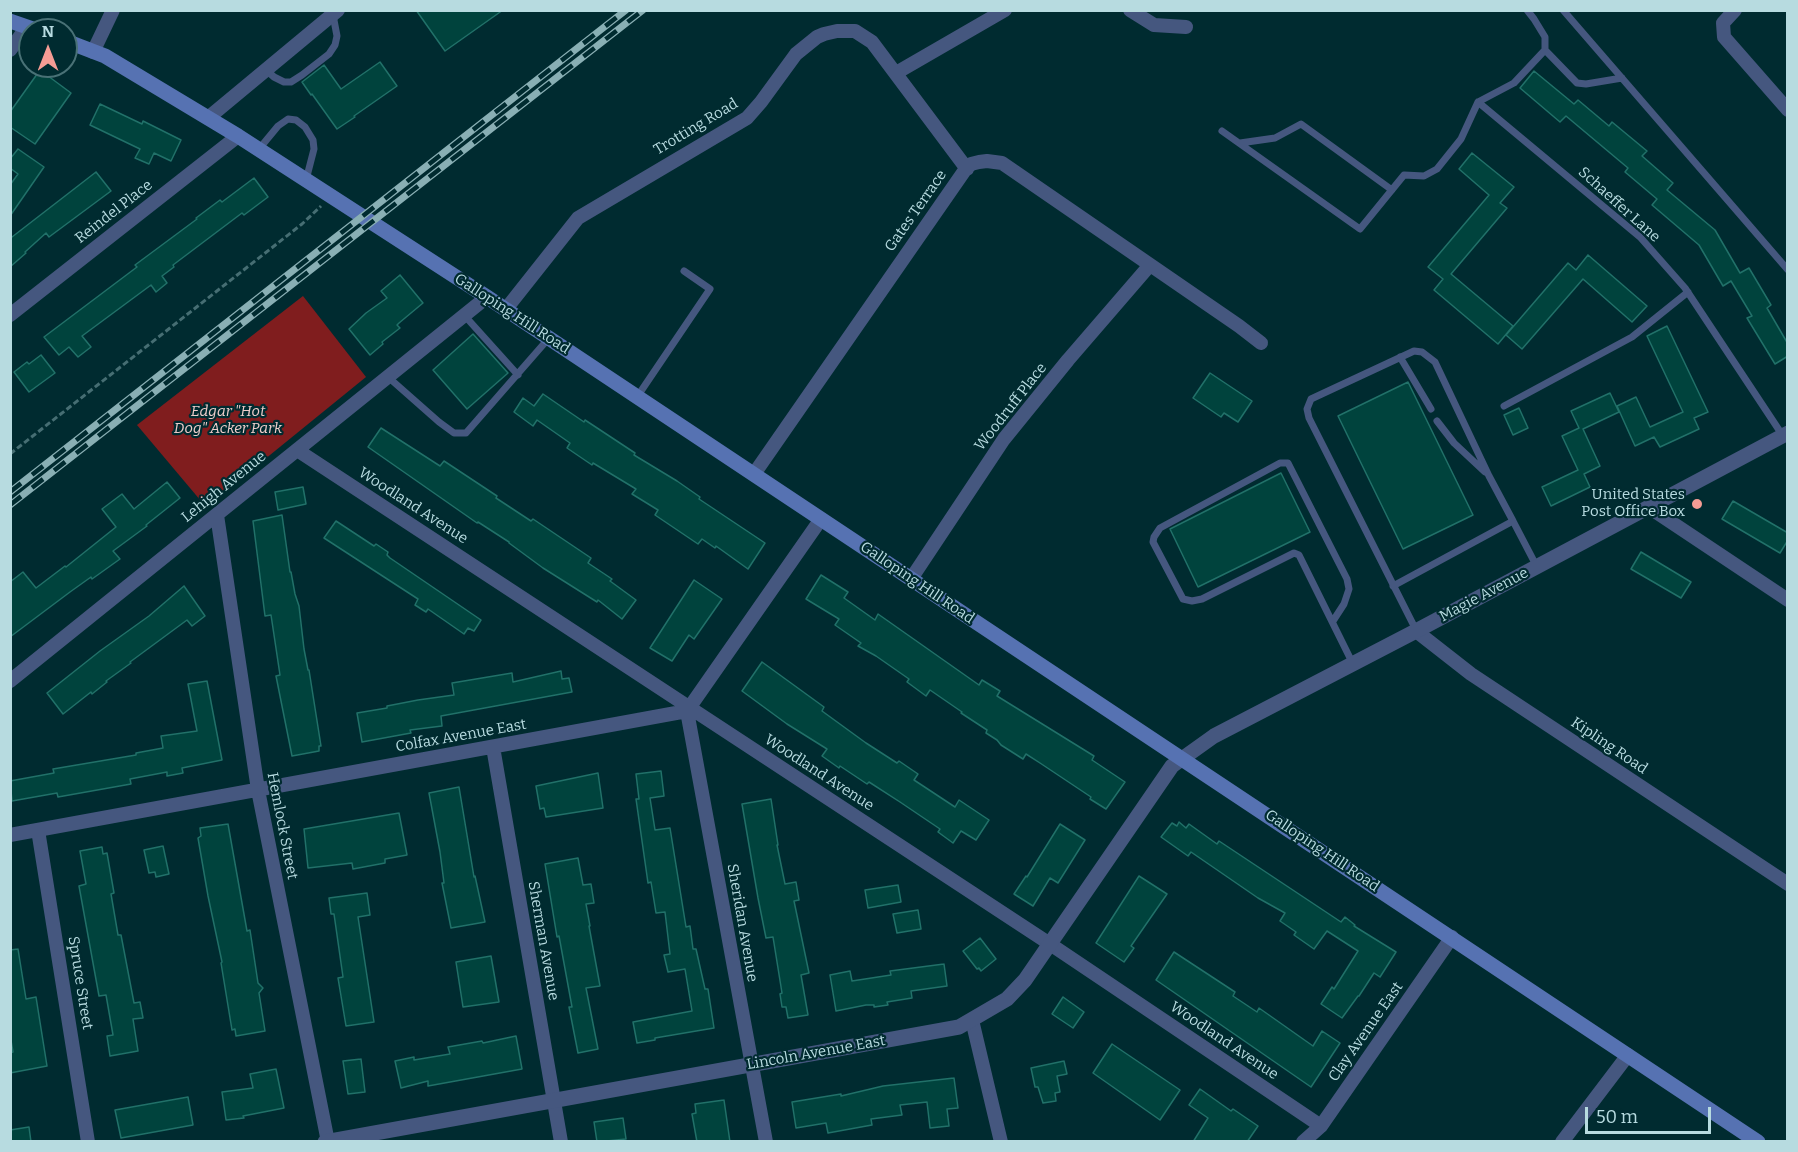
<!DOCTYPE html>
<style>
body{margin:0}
#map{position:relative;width:1798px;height:1152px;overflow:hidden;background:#002b30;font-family:Bitter,serif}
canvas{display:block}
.frame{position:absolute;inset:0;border:12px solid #b7dbe0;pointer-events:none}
.north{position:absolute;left:18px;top:18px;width:60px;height:60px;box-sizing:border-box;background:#002b30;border:2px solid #497176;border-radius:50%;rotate:0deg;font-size:16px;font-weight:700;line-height:24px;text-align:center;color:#b7dbe0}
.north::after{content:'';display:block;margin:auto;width:21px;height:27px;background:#f59c94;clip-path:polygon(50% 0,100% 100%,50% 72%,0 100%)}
.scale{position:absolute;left:1585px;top:1107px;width:126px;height:27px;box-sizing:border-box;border:3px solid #b7dbe0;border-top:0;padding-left:8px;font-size:18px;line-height:21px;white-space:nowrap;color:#b7dbe0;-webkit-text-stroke:4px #002b30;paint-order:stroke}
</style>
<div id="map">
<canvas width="1798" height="1152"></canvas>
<div class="frame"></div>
<div class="north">N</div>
<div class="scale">50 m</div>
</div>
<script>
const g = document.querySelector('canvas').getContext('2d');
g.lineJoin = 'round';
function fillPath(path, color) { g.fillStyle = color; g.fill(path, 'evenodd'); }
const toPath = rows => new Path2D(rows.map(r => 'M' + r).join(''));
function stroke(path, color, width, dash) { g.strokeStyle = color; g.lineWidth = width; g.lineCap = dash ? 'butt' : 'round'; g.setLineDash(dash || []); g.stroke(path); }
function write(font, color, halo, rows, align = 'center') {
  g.font = font + ' Bitter,serif'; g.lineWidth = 4.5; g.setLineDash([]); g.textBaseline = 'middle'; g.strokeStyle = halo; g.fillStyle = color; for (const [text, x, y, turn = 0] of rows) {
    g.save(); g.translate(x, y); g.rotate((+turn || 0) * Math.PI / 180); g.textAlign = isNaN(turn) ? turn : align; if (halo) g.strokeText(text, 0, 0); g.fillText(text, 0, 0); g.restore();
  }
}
fillPath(toPath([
 [303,296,366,377,206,507,137,425]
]), '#801d1e');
const building = toPath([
 [416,10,503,10,445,51,416,10],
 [380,62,397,86,354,116,355,117,337,129,312,94,311,95,302,82,324,65,341,89,380,62],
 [40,70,71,93,35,144,10,127,10,112,40,70],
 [1534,71,1574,104,1578,100,1609,126,1612,122,1647,151,1642,156,1673,183,1667,190,1715,230,1740,273,1749,268,1771,305,1767,308,1788,344,1788,356,1775,364,1747,318,1752,316,1731,281,1723,286,1699,245,1652,205,1657,199,1625,172,1628,168,1566,116,1560,122,1520,88,1534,71],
 [100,104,142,124,143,121,181,140,171,161,154,153,149,164,135,158,140,149,90,125,100,104],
 [18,149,44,167,10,216,10,185,18,174,10,168,10,159,18,149],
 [1472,153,1514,187,1500,203,1507,208,1451,274,1513,326,1498,344,1434,290,1443,279,1428,267,1489,195,1459,169,1472,153],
 [96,172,111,191,49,237,46,233,25,252,26,253,10,267,10,236,12,237,96,172],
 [254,178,268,197,244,215,242,213,173,265,174,267,162,276,167,283,156,292,151,285,82,336,91,347,78,357,69,347,59,355,44,337,137,267,135,265,197,219,196,218,220,200,222,202,254,178],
 [1588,255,1647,306,1632,322,1583,279,1522,349,1506,335,1568,263,1576,270,1588,255],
 [400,275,423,303,399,323,397,325,400,328,382,342,383,344,370,355,349,329,366,313,387,298,381,291,400,275],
 [1667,326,1708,412,1694,418,1699,429,1660,447,1654,437,1635,446,1617,406,1636,397,1650,427,1683,412,1647,336,1667,326],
 [473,334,508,373,467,409,433,370,473,334],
 [41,355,55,373,29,392,14,372,27,362,29,364,41,355],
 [1210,373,1252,401,1238,422,1224,413,1221,417,1193,398,1210,373],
 [1408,382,1473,515,1403,549,1338,416,1408,382],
 [1610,393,1619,412,1583,429,1600,466,1584,474,1590,487,1551,506,1542,487,1578,470,1562,436,1579,428,1571,411,1610,393],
 [543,394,584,422,585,420,635,453,634,455,677,481,700,497,699,499,765,543,748,569,716,546,715,548,702,539,698,544,655,515,658,510,632,494,636,489,593,463,592,465,567,448,570,443,537,420,533,426,514,412,523,398,534,406,543,394],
 [1519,408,1528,428,1513,435,1504,415,1519,408],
 [381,428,440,466,444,461,497,496,496,498,531,521,533,519,591,558,588,563,612,579,610,581,636,600,622,619,598,600,597,602,543,568,509,543,509,542,478,522,477,523,368,447,381,428],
 [1281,473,1310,532,1198,587,1170,529,1281,473],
 [167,482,180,498,146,525,147,526,113,551,120,559,92,579,91,577,70,592,10,637,10,582,23,572,36,588,65,566,66,567,116,527,102,509,122,494,134,509,167,482],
 [303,487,306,504,278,510,275,492,303,487],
 [1733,501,1788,533,1788,540,1780,553,1722,519,1733,501],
 [282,515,290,572,291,572,295,594,299,606,304,649,308,670,309,670,321,746,319,746,319,751,292,756,276,676,280,675,271,615,265,616,253,521,282,515],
 [336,521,374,546,376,544,388,552,387,555,390,558,481,620,474,631,468,628,464,634,428,609,426,612,415,605,418,599,324,538,336,521],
 [1641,552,1691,582,1681,598,1631,569,1641,552],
 [821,575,848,592,844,598,875,620,878,614,979,685,982,680,1000,691,997,696,1094,756,1092,760,1125,782,1106,809,1090,799,1091,797,1040,763,1026,754,1023,759,1001,745,997,740,986,733,987,730,961,713,962,712,930,690,926,696,907,682,909,679,876,656,858,646,861,643,835,625,839,619,806,599,821,575],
 [694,580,722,599,694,639,689,635,672,661,650,648,694,580],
 [184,586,205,616,192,626,187,620,130,662,131,663,106,681,107,682,92,694,91,692,63,714,47,693,100,651,149,616,184,586],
 [762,662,824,707,822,711,866,743,897,763,899,761,918,774,914,780,955,807,959,800,989,820,976,840,961,831,953,843,938,832,940,829,900,802,869,782,867,784,840,766,839,768,822,756,827,749,787,724,742,691,762,662],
 [561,671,562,679,569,678,572,692,441,716,442,726,410,730,411,733,362,742,357,713,387,708,387,706,418,700,454,695,452,683,512,673,513,682,561,671],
 [207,681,222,760,182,768,183,773,167,776,167,772,130,779,131,784,58,797,57,793,12,801,10,781,54,773,53,769,136,755,136,753,163,748,161,736,197,731,188,684,207,681],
 [661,771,664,796,650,798,655,830,670,828,686,927,690,926,693,949,696,949,705,989,708,989,714,1028,655,1038,655,1040,637,1043,633,1022,692,1011,685,969,668,972,664,955,670,954,665,912,656,913,651,882,648,883,636,799,639,799,636,774,661,771],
 [598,773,603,808,546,817,544,808,540,809,536,786,598,773],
 [459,787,474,877,475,876,485,922,451,928,442,883,444,883,440,852,429,793,459,787],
 [771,799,778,845,777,845,785,884,796,882,799,900,794,901,809,973,801,975,808,1015,788,1018,786,1007,782,1007,780,994,782,993,773,937,766,938,758,898,742,804,771,799],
 [399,813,407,855,385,859,385,863,353,869,352,863,308,868,304,829,399,813],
 [1179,822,1186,828,1189,824,1217,844,1219,841,1341,922,1345,917,1355,925,1354,926,1396,952,1380,977,1374,973,1359,996,1358,996,1342,1018,1321,1004,1332,987,1334,989,1358,951,1327,931,1314,949,1294,935,1296,932,1280,921,1285,913,1258,898,1191,852,1188,856,1161,837,1172,823,1177,826,1179,822],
 [228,824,247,931,250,930,258,983,263,988,259,993,265,1031,236,1036,235,1029,232,1030,221,963,222,962,208,896,198,838,201,836,200,828,228,824],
 [1060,824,1085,840,1058,883,1050,878,1033,906,1014,894,1026,876,1027,877,1060,824],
 [163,846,169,874,156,877,155,872,149,873,144,850,163,846],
 [102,847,103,854,107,853,114,893,111,894,118,935,121,935,134,1003,140,1002,143,1018,133,1019,138,1051,110,1056,107,1036,113,1035,106,995,99,996,79,886,86,884,80,851,102,847],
 [578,858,583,885,591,884,594,903,586,904,590,926,589,926,600,986,586,988,598,1049,578,1053,569,1007,572,1007,559,936,557,937,545,864,578,858],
 [1139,876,1167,894,1131,946,1134,948,1124,962,1096,943,1139,876],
 [898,885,901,902,868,908,865,890,898,885],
 [367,893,370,915,358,917,374,1022,346,1026,338,978,343,977,334,914,331,914,329,898,367,893],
 [918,910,921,929,897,933,893,914,918,910],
 [980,938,996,959,981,971,979,968,977,969,963,951,980,938],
 [18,949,26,999,36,997,47,1066,10,1073,10,1053,13,1052,10,1035,10,950,18,949],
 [1174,952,1235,992,1233,996,1257,1012,1259,1008,1313,1046,1322,1031,1340,1043,1311,1087,1156,980,1174,952],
 [491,956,499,1002,463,1007,456,962,491,956],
 [944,964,947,986,911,991,912,998,887,1002,888,1005,874,1007,874,1005,866,1005,836,1011,830,975,850,971,852,981,891,975,890,971,944,964],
 [1063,997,1084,1012,1073,1028,1052,1014,1063,997],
 [516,1036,522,1069,428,1086,428,1081,401,1088,395,1061,414,1057,414,1060,450,1054,448,1047,482,1041,483,1043,516,1036],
 [1112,1044,1180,1090,1160,1120,1093,1073,1112,1044],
 [361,1059,365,1092,348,1094,343,1061,361,1059],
 [1064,1061,1067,1074,1057,1076,1060,1092,1055,1093,1056,1101,1043,1103,1038,1087,1035,1087,1031,1068,1064,1061],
 [276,1069,284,1108,243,1116,244,1118,226,1120,222,1092,253,1088,250,1074,276,1069],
 [954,1078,958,1108,947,1109,949,1126,930,1128,927,1102,900,1105,902,1115,871,1119,872,1125,828,1133,826,1123,796,1128,792,1102,841,1094,841,1096,883,1086,954,1078],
 [1200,1089,1231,1111,1233,1109,1258,1126,1247,1142,1193,1142,1208,1118,1189,1105,1200,1089],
 [188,1097,193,1125,121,1138,115,1110,188,1097],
 [724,1100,730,1142,697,1142,692,1114,696,1113,695,1104,724,1100],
 [623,1118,626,1139,597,1142,594,1122,623,1118],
 [29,1127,31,1142,10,1142,10,1130,29,1127]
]);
fillPath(building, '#00433d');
stroke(building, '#217169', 1.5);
stroke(toPath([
 [10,454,302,224,321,206]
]), '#466e73', 3, [6, 3]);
stroke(toPath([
 [1563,10,1788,270],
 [1545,50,1577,83,1586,84,1622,78],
 [266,70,274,77,284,82,291,82,302,75,329,54,335,45,337,36,333,15],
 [1478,102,1640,237,1685,288,1783,436],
 [1222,131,1360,229,1404,175,1424,176,1437,169,1461,139,1478,102,1514,83,1545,50,1545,37,1534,19,1527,10],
 [1240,143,1275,138,1301,124,1392,190],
 [259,149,278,126,288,119,296,120,305,127,313,140,314,149,306,180],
 [464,315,518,375],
 [1400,357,1431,409],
 [388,377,439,422,454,433,466,433,549,338],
 [637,397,710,289,684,271],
 [1504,406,1632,337,1688,292],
 [1437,421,1454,443,1485,472],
 [1513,521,1537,567],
 [1393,586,1513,521,1489,476,1435,362,1422,352,1414,351,1311,399,1307,409,1309,418,1416,630],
 [1333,621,1344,604,1349,589,1347,579,1288,463,1280,463,1160,528,1154,537,1153,542,1183,599,1192,601,1202,599,1294,553,1299,555,1353,664]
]), '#45577f', 7);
stroke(toPath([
 [1130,10,1154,25,1186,27],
 [1735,10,1723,23,1724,37,1788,110],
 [10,50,27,27],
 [93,52,113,10],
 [896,73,1005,10],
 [208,118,338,10],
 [506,309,578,218,747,118,761,102,796,54,817,37,824,34,837,31,855,31,872,42,967,169],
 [10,315,238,136],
 [297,450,1050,944,1321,1126],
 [754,474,965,170,971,164,979,162,987,161,1002,163,1239,326,1261,343],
 [1650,508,1788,600],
 [217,515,258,790,328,1142],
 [911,579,1004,439,1068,360,1150,265],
 [1416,631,1471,674,1788,884],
 [10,681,487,297],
 [687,711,766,1142],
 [493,747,561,1142],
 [38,830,88,1142],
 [10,835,687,711,821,519],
 [972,1020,1001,1142],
 [1303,1142,1321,1126,1452,937],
 [1562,1142,1628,1055]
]), '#45577f', 14);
stroke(toPath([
 [325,1142,959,1027,1007,999,1025,980,1172,766,1214,736,1416,631,1788,433]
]), '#45577f', 15);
stroke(toPath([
 [10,21,36,30],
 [66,41,105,56,238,136,487,297,1758,1142]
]), '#5672b2', 15);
const rail = toPath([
 [10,492,626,10],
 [10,505,643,10]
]);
stroke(rail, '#89afb4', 7);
stroke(rail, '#002b30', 4.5, [14]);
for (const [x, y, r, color] of [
 [1697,504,6,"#f59c94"]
]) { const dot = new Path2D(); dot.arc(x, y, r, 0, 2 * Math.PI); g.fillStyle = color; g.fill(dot); stroke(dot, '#002b30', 2); }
write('15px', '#b7dbe0', '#002b30', [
 ["Trotting Road",696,127,-31],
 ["Schaeffer Lane",1619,205,42],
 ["Gates Terrace",916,211,-55],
 ["Reindel Place",114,212,-38],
 ["Galloping Hill Road",512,314,33],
 ["Woodruff Place",1011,407,-52],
 ["Lehigh Avenue",224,487,-39],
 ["Woodland Avenue",413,506,33],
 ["Galloping Hill Road",917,583,34],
 ["Magie Avenue",1484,595,-28],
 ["Colfax Avenue East",461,736,-10],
 ["Kipling Road",1609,746,34],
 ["Woodland Avenue",819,773,33],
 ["Hemlock Street",282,826,79],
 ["Galloping Hill Road",1322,851,34],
 ["Sheridan Avenue",742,923,80],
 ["Sherman Avenue",543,941,80],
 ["Spruce Street",80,983,81],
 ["Clay Avenue East",1366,1032,-55],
 ["Woodland Avenue",1224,1041,34],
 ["Lincoln Avenue East",816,1053,-10]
]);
write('italic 15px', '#efcecb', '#002b30', [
 ["Edgar \"Hot",228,412],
 ["Dog\" Acker Park",228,429]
]);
write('15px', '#b7dbe0', '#002b30', [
 ["United States",1685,495],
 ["Post Office Box",1685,512]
], 'right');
</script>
